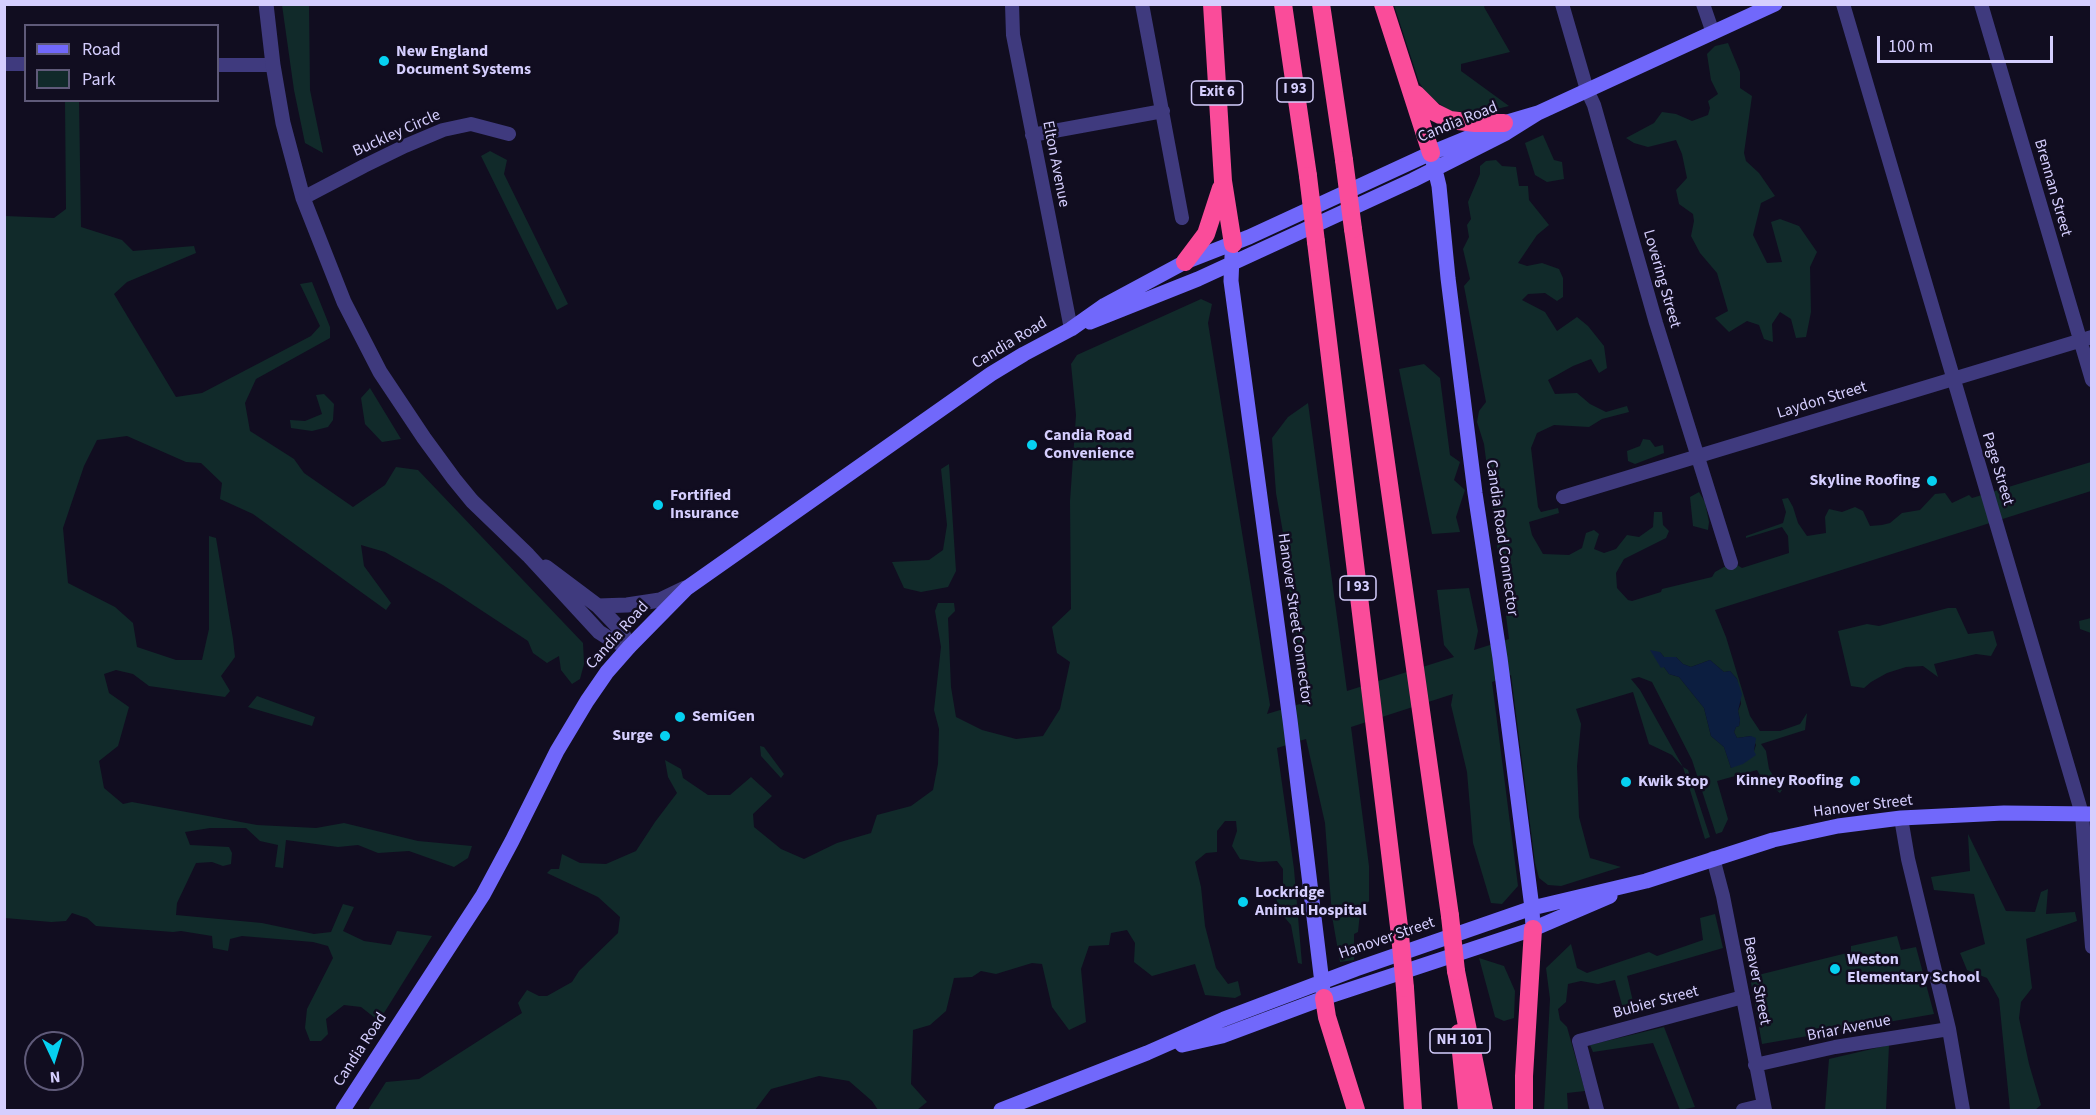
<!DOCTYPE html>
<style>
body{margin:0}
#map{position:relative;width:2096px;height:1115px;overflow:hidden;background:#110d20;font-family:"Source Sans 3",sans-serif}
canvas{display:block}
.frame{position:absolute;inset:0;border:6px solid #d5cefe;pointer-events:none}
.legend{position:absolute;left:24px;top:24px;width:195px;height:78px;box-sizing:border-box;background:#110d20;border:2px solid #5f5a79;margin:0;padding:8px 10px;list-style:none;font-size:18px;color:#d5cefe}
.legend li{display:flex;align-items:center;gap:12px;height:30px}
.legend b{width:30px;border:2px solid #5f5a79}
.north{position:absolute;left:24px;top:1031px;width:60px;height:60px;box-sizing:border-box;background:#110d20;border:2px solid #5f5a79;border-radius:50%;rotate:176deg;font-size:16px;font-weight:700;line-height:24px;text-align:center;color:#d5cefe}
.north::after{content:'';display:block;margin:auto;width:21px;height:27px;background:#06d1f1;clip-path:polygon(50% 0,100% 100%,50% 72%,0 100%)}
.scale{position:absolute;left:1877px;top:36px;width:176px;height:27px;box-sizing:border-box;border:3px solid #d5cefe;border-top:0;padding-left:8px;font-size:18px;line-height:21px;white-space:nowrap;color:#d5cefe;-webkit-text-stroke:4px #110d20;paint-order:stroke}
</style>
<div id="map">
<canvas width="2096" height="1115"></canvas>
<div class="frame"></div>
<ul class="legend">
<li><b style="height:8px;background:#7168fb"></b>Road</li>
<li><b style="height:16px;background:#112a2a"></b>Park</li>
</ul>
<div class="north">N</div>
<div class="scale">100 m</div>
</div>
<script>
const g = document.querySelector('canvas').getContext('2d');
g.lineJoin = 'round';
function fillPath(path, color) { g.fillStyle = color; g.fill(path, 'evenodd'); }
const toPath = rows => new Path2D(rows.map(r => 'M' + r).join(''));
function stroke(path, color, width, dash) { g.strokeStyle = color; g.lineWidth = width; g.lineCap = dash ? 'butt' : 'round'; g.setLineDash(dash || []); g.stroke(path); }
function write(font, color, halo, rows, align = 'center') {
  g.font = font + ' "Source Sans 3",sans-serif'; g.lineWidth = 5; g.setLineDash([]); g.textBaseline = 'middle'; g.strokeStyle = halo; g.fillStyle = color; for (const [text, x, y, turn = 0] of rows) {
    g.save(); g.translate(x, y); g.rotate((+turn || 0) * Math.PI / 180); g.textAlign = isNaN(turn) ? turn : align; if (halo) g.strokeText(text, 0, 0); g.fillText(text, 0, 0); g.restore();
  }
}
fillPath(toPath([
 [282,5,309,5,310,90,323,153,305,143,294,90],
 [1394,5,1485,5,1484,7,1510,52,1461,64,1461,71,1509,106,1480,113,1450,111,1428,96,1419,82],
 [1728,43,1740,72,1740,88,1752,96,1744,153,1746,161,1759,173,1775,196,1761,203,1753,235,1767,263,1782,262,1771,222,1780,219,1799,226,1817,252,1810,267,1811,312,1806,337,1796,338,1791,319,1780,312,1772,324,1773,342,1764,339,1759,325,1747,321,1729,332,1715,318,1728,311,1717,273,1700,253,1691,236,1694,221,1693,214,1679,204,1676,190,1687,178,1682,154,1676,140,1648,147,1634,143,1626,138,1654,123,1662,112,1676,114,1692,121,1708,115,1710,108,1708,101,1718,94,1711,80,1707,54,1715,46],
 [65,101,79,101,81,227,122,240,133,251,194,246,196,253,127,282,114,294,176,397,202,393,311,336,320,326,300,284,312,282,330,327,330,338,256,379,245,403,250,431,294,459,304,473,353,507,385,485,396,467,418,470,583,643,584,664,580,679,572,684,561,670,559,656,547,663,533,653,528,641,443,585,385,552,361,545,364,566,391,603,386,610,253,514,220,499,222,483,201,463,186,462,127,436,97,440,84,466,63,528,68,583,115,607,133,623,137,647,176,660,202,660,209,629,209,536,216,538,233,639,235,657,221,676,230,691,225,697,149,686,133,674,116,670,104,674,109,693,129,707,118,746,99,761,104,788,123,804,132,802,257,825,316,828,344,823,418,841,472,846,468,858,454,867,409,851,378,853,358,845,338,847,286,840,283,868,275,867,278,845,260,841,246,828,210,828,185,832,190,845,229,847,232,853,231,864,223,866,212,862,196,863,177,903,176,915,262,923,314,934,331,932,343,904,354,907,343,931,364,941,391,945,397,931,432,936,379,1021,361,1007,344,1005,326,1019,328,1034,321,1041,310,1041,305,1028,307,1009,333,958,328,946,313,942,242,936,230,939,228,951,213,948,212,936,181,931,173,932,96,926,87,918,72,913,66,921,51,922,5,918,5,216,54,218,66,209],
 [1543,135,1554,160,1562,162,1564,179,1547,182,1535,175,1525,143],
 [490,151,507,160,504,174,568,304,557,310,481,156],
 [1496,160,1502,166,1516,167,1519,186,1528,186,1529,200,1549,225,1537,235,1518,263,1527,266,1542,263,1559,269,1563,278,1563,297,1557,301,1545,293,1528,294,1522,300,1545,312,1557,331,1577,317,1588,326,1604,346,1607,368,1599,373,1591,359,1573,366,1548,380,1555,394,1577,393,1590,404,1606,412,1627,406,1629,412,1602,419,1589,427,1554,425,1537,433,1531,448,1538,507,1541,512,1558,508,1559,513,1529,522,1532,535,1543,554,1569,555,1582,548,1586,533,1594,530,1599,534,1594,549,1604,553,1616,549,1627,535,1639,537,1653,527,1654,512,1662,512,1663,525,1669,531,1666,538,1624,559,1616,573,1617,588,1628,600,1632,601,1661,592,1662,589,1712,577,1715,572,1724,567,1737,565,1742,568,1789,553,1788,536,1782,527,1746,538,1746,536,1783,523,1786,512,1782,499,1788,498,1793,507,1798,523,1807,536,1826,533,1825,517,1829,509,1842,512,1855,507,1863,511,1870,526,1882,525,1890,523,1902,513,1920,510,1935,494,1945,493,1952,503,1969,495,1972,498,2091,462,2091,491,1715,610,1726,637,1750,716,1760,731,1780,731,1800,724,1807,713,1805,730,1761,744,1766,751,1769,769,1782,790,1780,793,1762,779,1757,770,1717,781,1728,819,1722,832,1716,834,1692,760,1652,682,1639,677,1631,679,1640,690,1683,767,1688,770,1710,837,1705,839,1683,767,1672,755,1649,744,1633,692,1576,709,1581,724,1577,766,1579,817,1590,858,1621,867,1561,886,1548,885,1539,878,1535,863,1511,675,1492,682,1518,886,1502,904,1491,903,1473,843,1467,772,1451,705,1453,694,1351,727,1369,866,1369,901,1360,913,1358,932,1354,934,1354,960,1340,962,1332,916,1325,823,1306,739,1277,748,1294,869,1302,964,1298,963,1291,925,1280,912,1276,898,1283,895,1283,869,1277,861,1259,862,1240,859,1232,846,1237,831,1236,821,1225,821,1217,831,1217,852,1206,853,1195,862,1201,887,1205,926,1216,968,1228,984,1238,981,1241,995,1235,998,1205,995,1195,964,1152,976,1134,962,1135,943,1127,930,1111,933,1109,945,1089,946,1081,969,1086,1022,1069,1030,1052,1007,1042,964,1032,963,996,974,981,971,972,977,954,978,946,1011,930,1025,913,1030,911,1084,927,1102,917,1110,878,1110,872,1101,849,1081,819,1076,771,1089,755,1110,368,1110,386,1082,419,1079,522,1013,518,1003,527,990,539,996,547,996,572,982,579,971,618,933,620,917,598,897,547,873,551,869,559,869,562,854,580,863,606,864,636,851,655,822,677,793,668,777,665,760,681,769,683,778,708,795,730,795,751,777,772,796,753,814,754,827,781,849,804,859,837,843,871,833,877,815,911,806,933,790,938,764,939,729,934,710,941,647,935,611,938,603,954,603,955,611,948,618,951,687,956,717,982,730,1016,739,1043,736,1060,709,1070,662,1057,653,1052,627,1071,609,1070,501,1076,415,1071,364,1077,355,1201,299,1212,304,1208,323,1270,705,1267,714,1303,703,1298,681,1285,544,1276,493,1272,438,1288,417,1308,403,1347,691,1454,657,1444,645,1437,590,1469,588,1478,631,1474,650,1509,639,1484,444,1477,422,1479,411,1486,402,1464,286,1470,279,1463,249,1469,237,1467,225,1471,219,1468,202,1480,174,1480,166,1486,161],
 [1660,652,1664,657,1676,657,1683,664,1691,667,1710,660,1724,672,1730,671,1737,679,1741,704,1738,711,1740,720,1739,726,1736,727,1734,732,1737,738,1751,736,1756,745,1754,751,1731,768,1724,747,1711,736,1704,708,1679,677,1669,674,1664,667],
 [1424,364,1440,378,1450,455,1460,462,1454,480,1465,490,1456,517,1460,532,1432,534,1399,369],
 [370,388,401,439,382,442,365,424,361,398],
 [324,394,334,404,333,420,328,427,312,431,291,428,290,420,305,421,322,414,316,395],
 [1643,439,1650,440,1655,447,1663,445,1664,453,1635,464,1628,461,1627,451,1640,446],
 [949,464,956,571,948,587,921,592,904,588,892,562,929,560,943,550,947,525,941,469],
 [1699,492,1705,502,1709,522,1708,530,1693,526,1690,497],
 [1948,608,1956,608,1968,634,1993,631,1997,645,1991,656,1976,654,1934,664,1938,677,1923,666,1906,667,1887,673,1871,682,1864,688,1851,686,1838,631,1867,624,1879,626],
 [2091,618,2091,633,2080,629,2079,621],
 [257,696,315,717,312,726,248,707],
 [760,746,764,747,784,774,781,778,761,756],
 [1968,834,2006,911,2035,912,2041,892,2048,889,2046,914,2075,912,2077,921,2026,939,2032,988,2021,1002,2019,1018,2029,1064,2041,1105,2035,1110,2010,1110,1999,999,1987,978,1967,970,1960,953,1985,944,1974,894,1934,890,1931,877,1970,871],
 [1715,914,1723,948,1627,976,1635,1010,1624,1012,1615,980,1598,984,1581,981,1568,984,1566,1002,1558,1009,1560,1020,1567,1027,1585,1091,1567,1093,1568,1110,1544,1110,1550,999,1546,968,1571,944,1577,968,1587,973,1649,952,1657,956,1703,940,1700,918],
 [1897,936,1901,950,1916,947,1934,1014,1762,1044,1750,977,1851,952,1851,946],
 [1479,958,1504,966,1515,991,1514,1018,1504,1021,1495,1017],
 [1664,1027,1695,1107,1680,1110,1653,1043,1593,1052,1590,1045],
 [1889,1045,1886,1110,1825,1110,1829,1059]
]), '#112a2a');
fillPath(toPath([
 [1650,650,1660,652,1664,657,1676,657,1683,664,1691,667,1710,660,1724,672,1730,671,1737,679,1742,694,1738,711,1740,720,1739,726,1736,727,1734,732,1737,738,1751,736,1756,738,1754,751,1756,755,1743,764,1731,768,1724,747,1711,736,1704,708,1679,677,1669,674,1664,667,1661,668]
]), '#0c1e40');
stroke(toPath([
 [1012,4,1013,35,1071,329],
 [1142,4,1182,218],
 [1562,4,1587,90,1594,105,1656,323,1731,563],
 [1703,4,1713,33],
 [1843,4,2082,814,2092,947],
 [1981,4,2092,380],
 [4,64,26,64],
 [218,65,273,65],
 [1032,135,1163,111],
 [303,198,364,166,405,146,443,130,471,124,509,134],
 [1563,497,2092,337],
 [1901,818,1908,859,1949,1029,1963,1110],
 [1713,858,1723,896,1765,1110],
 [1755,1065,1835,1047,1949,1029],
 [1597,1110,1579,1041,1743,997],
 [1743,1110,1764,1105]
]), '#3f3a7e', 14);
stroke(toPath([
 [266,4,273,65,283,123,303,198,344,302,380,372,424,438,454,479,472,501,528,555,599,632,610,639,629,647],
 [546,567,598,606,621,630,629,647],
 [598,606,627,605,660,600,685,588]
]), '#3f3a7e', 15);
stroke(toPath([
 [1431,153,1439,186,1448,278,1475,493,1500,658,1532,908,1533,929],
 [1232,256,1231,281,1290,720,1323,991],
 [1090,322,1198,279,1413,180,1506,133,1538,113,1775,4],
 [1182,1045,1222,1036,1324,998,1533,929,1610,896],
 [343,1110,483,895,512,841,557,751,587,701,607,672,629,647,687,588,991,374,1024,354,1071,329,1105,305,1185,262,1249,237,1431,153,1504,123,1538,113],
 [1001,1110,1147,1053,1224,1019,1356,969,1532,908,1646,881,1773,840,1838,826,1901,818,2004,813,2092,814]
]), '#7168fb', 15);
stroke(toPath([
 [1212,4,1223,181,1233,244],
 [1283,4,1308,176],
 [1321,4,1344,160],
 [1383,4,1431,153],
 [1416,94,1434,112,1450,120,1475,123,1504,123],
 [1353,229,1450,916],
 [1316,242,1400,935],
 [1185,262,1206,234,1221,188],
 [1456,971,1484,1110],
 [1405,988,1413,1110],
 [1324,998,1327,1017,1356,1110],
 [1459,1033,1467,1110],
 [1524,1110,1524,1076,1533,929]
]), '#fa4c9a', 18);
stroke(toPath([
 [1344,160,1353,229],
 [1308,176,1316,242],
 [1450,916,1456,971],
 [1400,935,1405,988]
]), '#fa4c9a', 18);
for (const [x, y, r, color] of [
 [384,61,6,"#06d1f1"],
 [1032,445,6,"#06d1f1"],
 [1932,481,6,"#06d1f1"],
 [658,505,6,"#06d1f1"],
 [680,717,6,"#06d1f1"],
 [665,736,6,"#06d1f1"],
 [1855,781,6,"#06d1f1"],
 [1626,782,6,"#06d1f1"],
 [1243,902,6,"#06d1f1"],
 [1835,969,6,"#06d1f1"]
]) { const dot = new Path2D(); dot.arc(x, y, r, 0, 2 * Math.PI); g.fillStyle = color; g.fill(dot); stroke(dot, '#110d20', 2); }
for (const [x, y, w] of [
 [1295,90,36],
 [1217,93,51],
 [1358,588,36],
 [1460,1041,60]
]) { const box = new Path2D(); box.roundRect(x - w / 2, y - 12, w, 24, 4.5); g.fillStyle = '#110d20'; g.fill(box); stroke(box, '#d5cefe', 1.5); }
write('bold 15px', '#d5cefe', null, [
 ["I 93",1295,90],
 ["Exit 6",1217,93],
 ["I 93",1358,588],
 ["NH 101",1460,1041]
]);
write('bold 16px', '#d5cefe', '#110d20', [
 ["New England",396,52],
 ["Document Systems",396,70],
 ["Candia Road",1044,436],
 ["Convenience",1044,454],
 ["Skyline Roofing",1920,481,"right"],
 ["Fortified",670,496],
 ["Insurance",670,514],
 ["SemiGen",692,717],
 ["Surge",653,736,"right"],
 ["Kinney Roofing",1843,781,"right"],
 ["Kwik Stop",1638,782],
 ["Lockridge",1255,893],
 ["Animal Hospital",1255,911],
 ["Weston",1847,960],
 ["Elementary School",1847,978]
], 'left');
write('16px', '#d5cefe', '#110d20', [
 ["Candia Road",1458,123,-22],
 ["Buckley Circle",397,134,-24],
 ["Elton Avenue",1055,164,79],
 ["Brennan Street",2052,188,74],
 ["Lovering Street",1661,279,74],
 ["Candia Road",1010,344,-31],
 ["Laydon Street",1822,401,-17],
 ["Page Street",1997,469,73],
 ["Candia Road Connector",1501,538,82],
 ["Hanover Street Connector",1294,619,82],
 ["Candia Road",618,636,-48],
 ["Hanover Street",1863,807,-7],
 ["Hanover Street",1387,939,-19],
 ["Beaver Street",1756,981,79],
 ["Bubier Street",1656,1003,-15],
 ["Briar Avenue",1849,1029,-11],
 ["Candia Road",361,1050,-57]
]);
</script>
